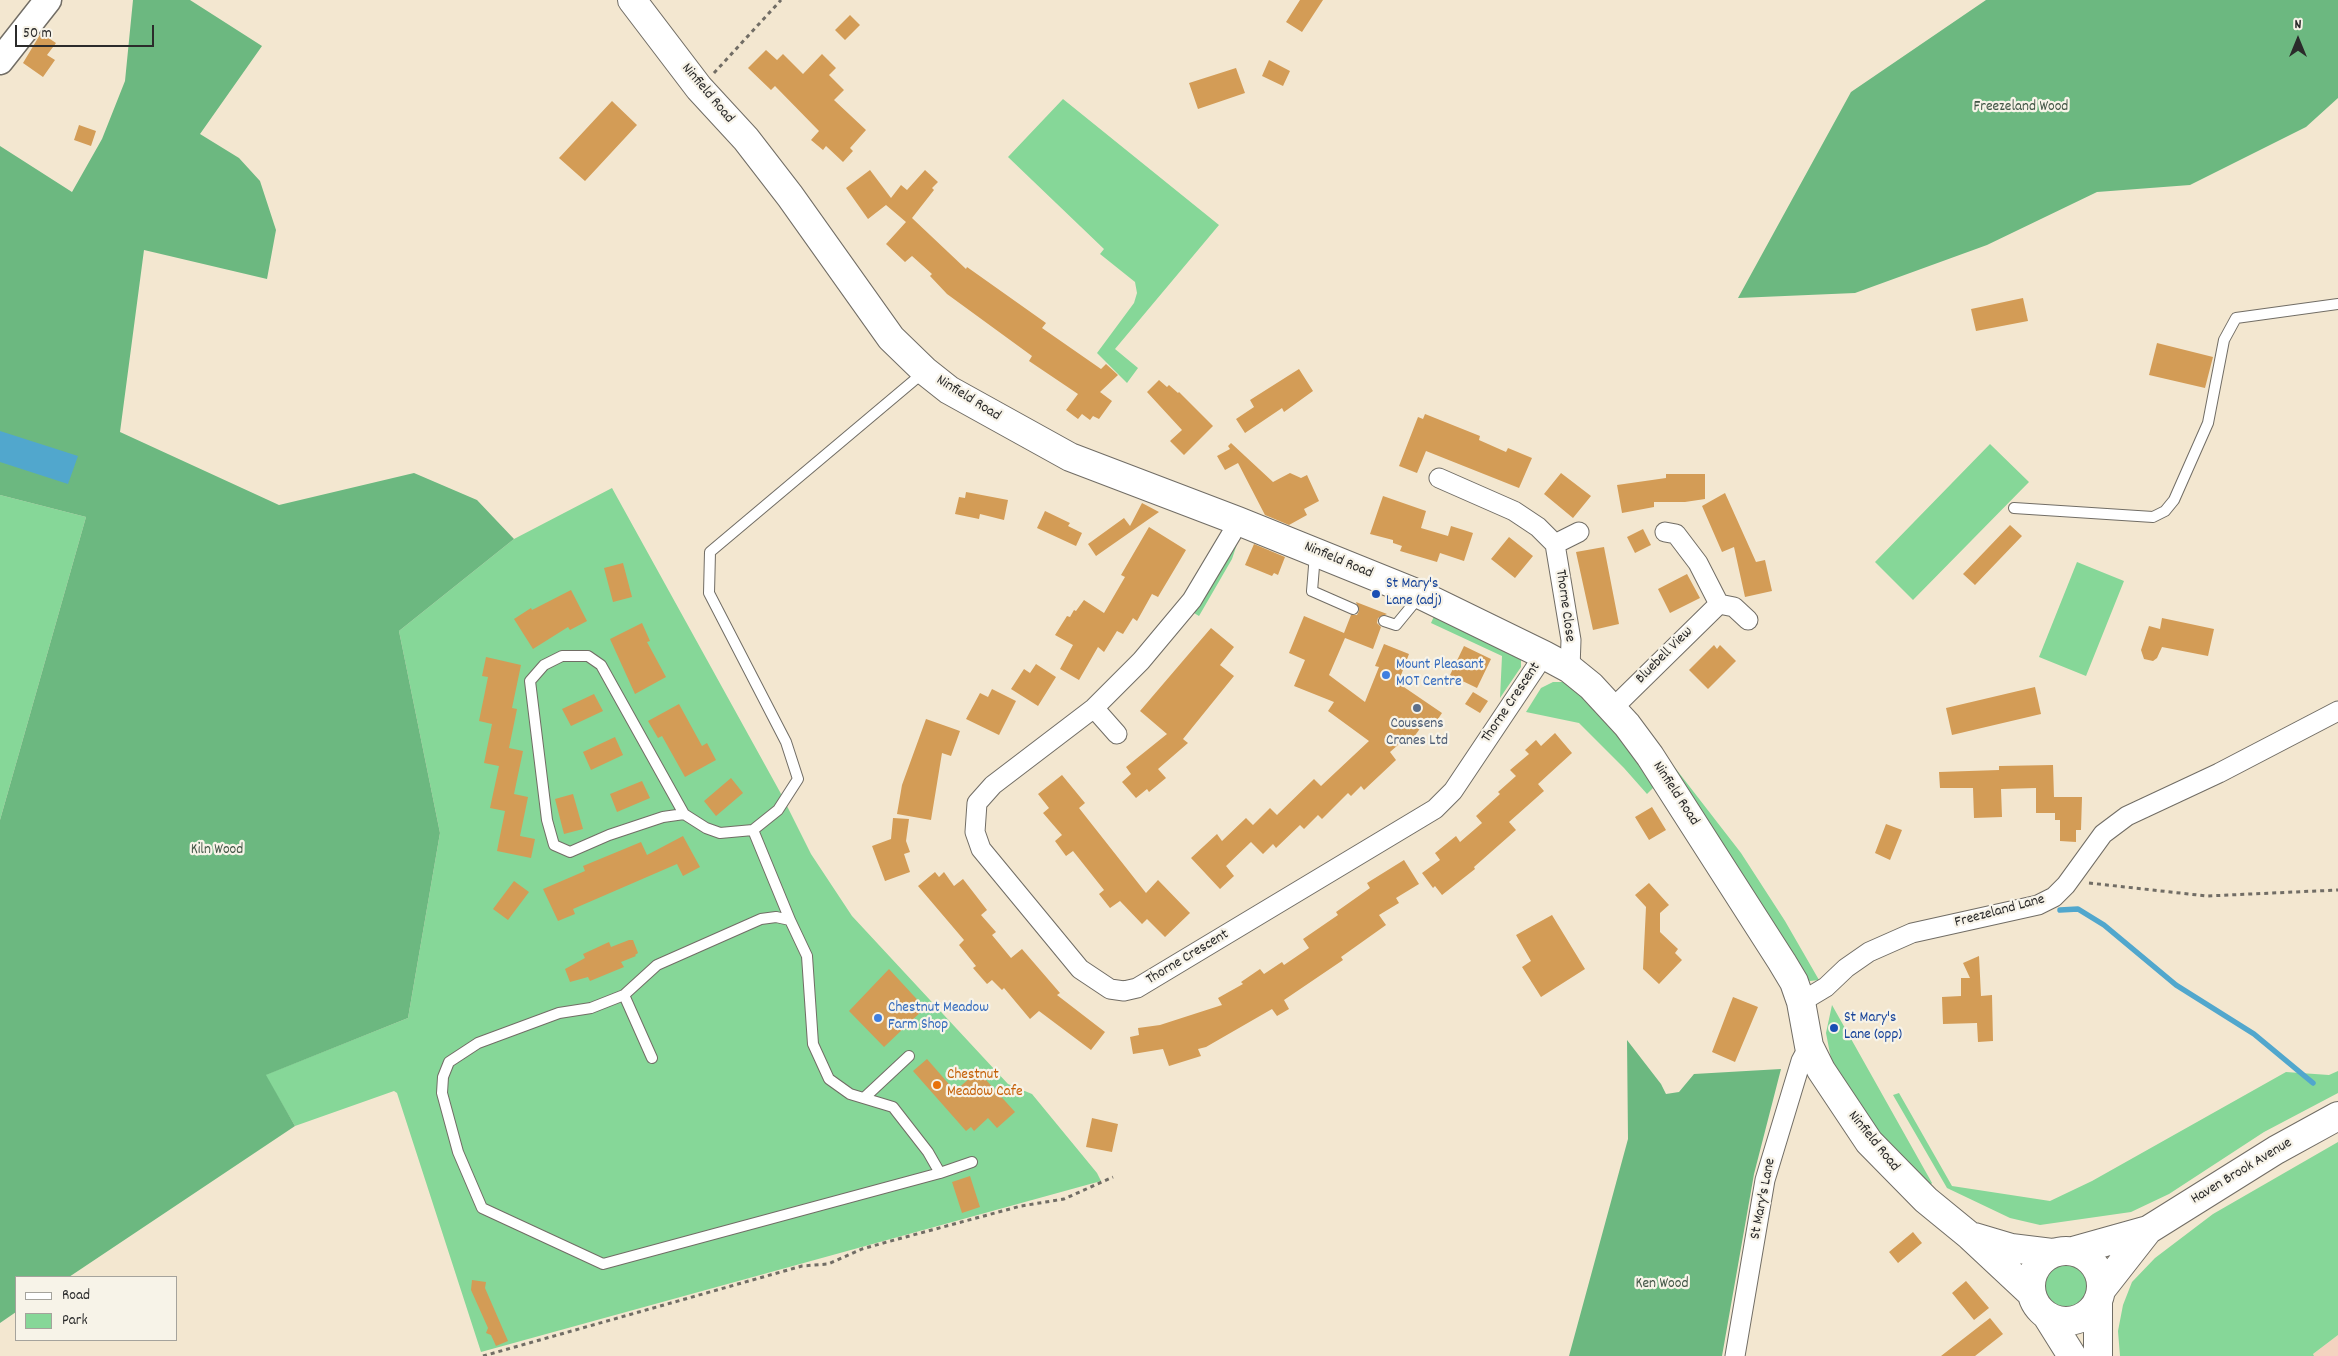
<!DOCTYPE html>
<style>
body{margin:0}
#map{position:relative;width:2338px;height:1356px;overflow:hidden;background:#f3e7d0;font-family:Dekko,sans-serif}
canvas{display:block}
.legend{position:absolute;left:15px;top:1276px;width:162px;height:65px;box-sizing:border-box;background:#f7f3e8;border:1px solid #a5a39c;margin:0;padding:6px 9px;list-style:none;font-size:15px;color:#2b2b2b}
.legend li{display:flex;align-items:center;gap:10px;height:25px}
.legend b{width:25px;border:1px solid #a5a39c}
.north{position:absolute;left:2273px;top:15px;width:50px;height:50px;-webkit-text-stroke:4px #f7f3e8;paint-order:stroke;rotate:0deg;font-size:14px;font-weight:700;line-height:20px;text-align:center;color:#2b2b2b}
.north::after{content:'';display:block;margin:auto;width:18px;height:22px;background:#2b2b2b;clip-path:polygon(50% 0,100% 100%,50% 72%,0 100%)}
.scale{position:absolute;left:15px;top:25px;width:139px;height:22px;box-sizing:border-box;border:2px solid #2b2b2b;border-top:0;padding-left:6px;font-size:15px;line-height:18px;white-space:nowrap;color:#2b2b2b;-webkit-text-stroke:4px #f7f3e8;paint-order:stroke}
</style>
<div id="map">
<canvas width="2338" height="1356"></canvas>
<ul class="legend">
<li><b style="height:6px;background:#fff"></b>Road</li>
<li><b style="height:14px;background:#86d798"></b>Park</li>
</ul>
<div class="north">N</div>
<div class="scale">50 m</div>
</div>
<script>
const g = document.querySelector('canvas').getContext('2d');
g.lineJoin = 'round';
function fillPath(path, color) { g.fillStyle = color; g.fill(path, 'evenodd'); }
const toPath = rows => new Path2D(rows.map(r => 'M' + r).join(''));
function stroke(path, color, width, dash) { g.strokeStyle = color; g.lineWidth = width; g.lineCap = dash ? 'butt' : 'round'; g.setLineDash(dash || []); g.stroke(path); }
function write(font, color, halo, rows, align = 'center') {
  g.font = font + ' Dekko,sans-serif'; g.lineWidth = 4.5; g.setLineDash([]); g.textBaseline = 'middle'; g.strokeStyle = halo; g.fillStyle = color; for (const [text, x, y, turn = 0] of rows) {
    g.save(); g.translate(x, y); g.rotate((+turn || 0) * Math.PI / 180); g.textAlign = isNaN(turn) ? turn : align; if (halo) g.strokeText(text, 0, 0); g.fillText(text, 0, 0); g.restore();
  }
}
fillPath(toPath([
 [2338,1335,2338,1356,2314,1356,2313,1354]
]), '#f4d3c0');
fillPath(toPath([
 [1063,99,1219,225,1115,349,1138,368,1127,383,1097,353,1134,303,1137,293,1135,282,1100,254,1104,249,1008,157],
 [1990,444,2029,482,1913,600,1875,562],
 [612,488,780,792,811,854,852,916,1008,1084,1032,1094,1097,1173,1101,1181,481,1352,397,1093,394,1091,295,1126,265,1075,408,1018,440,833,399,631,514,539],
 [0,495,86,517,0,820],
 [1233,544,1237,544,1232,559,1199,616,1194,613],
 [2077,562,2124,581,2086,676,2039,657],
 [1436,612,1521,653,1521,667,1500,698,1502,656,1431,623],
 [1553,682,1565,682,1592,703,1637,759,1655,786,1647,794,1624,768,1579,723,1526,712,1541,688],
 [1669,760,1741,853,1785,921,1819,980,1810,981,1802,976,1668,764],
 [1832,1005,1932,1183,1928,1188,1872,1130,1832,1064,1826,1033],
 [2338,1071,2338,1093,2264,1132,2169,1194,2131,1212,2040,1225,2010,1218,1947,1188,1893,1095,1899,1093,1952,1186,2050,1201,2092,1181,2286,1072,2329,1075],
 [2338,1142,2338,1335,2313,1354,2314,1356,2120,1356,2118,1331,2123,1305,2132,1282,2155,1258,2213,1214],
 '2039 1286a26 26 0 1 1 52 0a26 26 0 1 1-52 0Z'
]), '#86d798');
fillPath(toPath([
 [133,0,190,0,262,46,200,134,239,158,260,181,276,230,267,279,144,250,120,432,279,505,414,473,477,500,514,539,399,631,440,833,408,1018,266,1075,295,1126,69,1277,16,1277,16,1312,0,1323,0,820,86,517,0,495,0,146,72,192,102,139,125,81],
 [1986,0,2338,0,2338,98,2306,127,2190,185,2097,192,1987,245,1855,293,1738,298,1851,92],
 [1627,1040,1661,1084,1666,1094,1679,1092,1694,1074,1781,1069,1754,1174,1722,1356,1569,1356,1628,1139]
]), '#6cb880');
fillPath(toPath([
 [0,431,78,456,68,484,0,462]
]), '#51a7cd');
stroke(toPath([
 [2060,910,2078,909,2104,925,2176,985,2254,1034,2313,1083]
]), '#51a7cd', 5.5);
fillPath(toPath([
 [1300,0,1323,0,1302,32,1286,22],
 [850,15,860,25,845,40,835,30],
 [41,33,56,43,47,55,55,60,43,77,23,63],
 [766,50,777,60,783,54,803,74,822,54,836,68,829,75,844,90,834,100,866,130,850,148,853,151,843,162,826,146,823,150,811,140,819,131,775,86,771,90,748,68],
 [1269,60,1290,71,1283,86,1262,76],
 [1236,68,1245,93,1198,109,1189,83],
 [612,101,637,125,585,181,559,158],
 [79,125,96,131,91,146,74,140],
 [870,170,891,198,901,185,907,190,925,170,938,182,932,188,934,190,912,218,966,269,967,267,1046,323,1042,328,1101,369,1106,364,1118,375,1100,392,1112,401,1099,419,1093,416,1090,420,1082,414,1078,419,1066,410,1078,394,1029,361,1032,356,947,294,930,276,932,274,912,256,905,262,886,244,906,222,886,205,868,219,846,188],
 [2023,298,2028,321,1976,331,1971,309],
 [2157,343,2213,357,2205,388,2149,375],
 [1299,369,1313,391,1284,412,1282,408,1245,433,1236,419,1254,407,1250,400],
 [1159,380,1167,387,1169,385,1178,393,1179,392,1213,426,1184,455,1170,441,1182,430,1147,392],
 [1425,414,1480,436,1479,440,1506,452,1508,448,1532,458,1519,488,1426,451,1417,473,1399,466,1418,417,1423,419],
 [1231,443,1273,482,1290,473,1301,478,1307,475,1319,501,1304,509,1307,515,1289,525,1265,515,1238,463,1225,470,1217,456,1230,449,1228,446],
 [1561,473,1591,496,1573,518,1544,494],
 [1666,474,1705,474,1705,499,1685,502,1654,502,1654,507,1622,513,1617,485,1666,478],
 [966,492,1008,500,1004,520,980,514,979,519,955,514,959,497,965,498],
 [1725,493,1756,562,1765,560,1772,591,1745,597,1734,547,1722,552,1702,506],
 [1383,496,1426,511,1421,528,1448,536,1451,526,1473,533,1464,561,1440,553,1437,562,1400,551,1402,546,1393,543,1393,540,1370,534],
 [1142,503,1159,512,1096,556,1088,544,1124,518,1130,526],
 [1045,511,1070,523,1068,526,1082,533,1076,546,1037,528],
 [2010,525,2022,536,1975,585,1963,574],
 [1149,527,1186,550,1158,597,1152,594,1137,621,1133,618,1123,634,1117,631,1104,652,1098,647,1079,680,1060,669,1073,645,1055,635,1067,616,1070,617,1074,610,1076,611,1084,600,1104,613,1125,577,1121,575],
 [1643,529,1651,545,1635,553,1627,537],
 [1509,537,1533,556,1515,578,1491,559],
 [1254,544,1285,557,1278,575,1274,573,1272,576,1245,565],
 [1604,547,1619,624,1593,630,1576,552],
 [623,563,632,597,613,602,604,568],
 [1687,574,1700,598,1670,613,1658,589],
 [571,590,587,621,570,630,568,627,533,649,514,619,531,608,532,610],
 [1356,602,1387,614,1378,618,1377,623,1381,627,1373,649,1345,638,1329,675,1365,702,1379,667,1375,666,1384,644,1409,654,1398,683,1442,713,1432,728,1424,723,1411,741,1407,737,1390,752,1396,760,1364,790,1361,786,1351,796,1348,793,1322,819,1318,815,1304,829,1300,825,1276,848,1273,844,1263,854,1251,842,1226,866,1234,876,1220,889,1191,858,1217,834,1222,841,1246,818,1253,825,1270,808,1277,815,1314,779,1321,786,1369,741,1328,711,1334,702,1294,686,1305,660,1289,653,1304,616,1344,633,1351,615,1357,615,1359,611],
 [2162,618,2214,629,2208,656,2162,647,2157,658,2153,661,2144,659,2141,650,2149,626,2160,629],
 [642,623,650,641,647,642,666,677,635,694,610,639],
 [1211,628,1234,647,1220,665,1234,676,1183,739,1188,743,1158,769,1166,778,1149,792,1147,789,1136,798,1122,782,1131,774,1126,767,1167,734,1140,711],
 [1714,645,1717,649,1720,645,1736,661,1708,689,1689,670],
 [1464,646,1491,659,1477,688,1450,675],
 [486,657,521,665,512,708,517,709,509,748,523,751,514,794,528,797,520,836,535,839,531,858,497,851,505,811,490,808,499,766,484,763,492,724,479,721,488,677,482,676],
 [1036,664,1056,677,1038,706,1011,689,1024,669,1030,673],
 [2035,687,2041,714,1952,735,1946,708],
 [992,689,1016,701,999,735,966,719,980,693,988,697],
 [1473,692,1488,701,1480,713,1465,704],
 [594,694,603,711,571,726,562,709],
 [679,704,702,746,707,743,716,760,685,777,662,736,658,738,648,721],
 [926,719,960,731,951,756,942,753,931,820,897,814,902,785],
 [1555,733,1572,753,1538,784,1544,791,1509,822,1516,830,1474,867,1475,869,1442,895,1435,886,1433,888,1422,873,1440,860,1435,853,1456,836,1460,842,1482,823,1476,816,1500,794,1498,792,1516,776,1510,770,1529,754,1525,750,1536,740,1541,746],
 [615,737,623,755,591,770,583,752],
 [2053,765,2054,797,2082,797,2081,830,2076,830,2076,842,2060,841,2060,820,2055,820,2055,813,2036,813,2036,788,2001,789,2002,817,1974,818,1973,788,1940,788,1939,772,1999,770,1999,766],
 [1062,775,1085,803,1079,808,1146,893,1158,880,1190,913,1165,937,1147,919,1142,924,1120,901,1110,908,1099,894,1104,890,1073,851,1066,856,1055,841,1062,835,1043,813,1049,808,1038,794],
 [731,778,743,793,716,816,704,801],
 [642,781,650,798,617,812,610,794],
 [573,794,583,829,564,834,555,799],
 [1652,807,1666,830,1649,840,1635,817],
 [893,818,909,819,906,841,910,852,904,854,910,872,885,881,872,846,891,839],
 [1886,824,1902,830,1890,860,1875,853],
 [683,836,700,867,683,876,677,864,573,909,575,914,558,921,543,889,585,871,583,866,641,842,647,855],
 [1404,860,1419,884,1396,898,1399,903,1379,915,1386,925,1341,957,1343,960,1284,1000,1289,1009,1277,1016,1272,1009,1206,1047,1198,1049,1201,1056,1169,1066,1163,1049,1133,1054,1130,1037,1139,1035,1138,1028,1160,1025,1222,1005,1218,998,1243,984,1241,982,1260,969,1264,974,1282,962,1284,965,1309,948,1303,939,1338,915,1336,912,1370,888,1367,883],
 [935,872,939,877,944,872,954,886,963,879,987,910,981,915,996,932,992,935,1011,958,1022,949,1060,993,1057,995,1105,1032,1091,1050,1039,1011,1030,1019,1004,988,1002,990,992,980,987,984,973,968,976,966,959,945,964,940,918,886],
 [514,881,529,892,508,920,493,909],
 [1649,883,1669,905,1660,913,1660,932,1678,949,1675,953,1682,960,1659,984,1643,969,1646,907,1635,895],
 [1552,915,1585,969,1541,997,1522,967,1531,961,1516,935],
 [629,940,633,940,638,953,635,955,636,956,621,962,624,967,590,981,588,977,570,982,565,969,585,958,583,954,609,942,611,947],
 [1979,956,1981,996,1992,995,1993,1041,1978,1042,1977,1023,1943,1024,1942,997,1961,996,1961,978,1970,978,1963,963],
 [889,969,925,1008,884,1047,849,1011],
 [1733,997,1758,1007,1735,1062,1712,1052],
 [927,1059,955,1091,978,1071,1015,1112,997,1128,988,1118,974,1131,971,1127,966,1131,913,1071],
 [1092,1118,1118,1124,1112,1152,1086,1147],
 [970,1176,980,1207,962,1213,952,1182],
 [1913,1232,1922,1243,1898,1263,1889,1252],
 [472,1280,486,1282,485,1288,508,1341,496,1346,491,1335,486,1333,488,1328,471,1290],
 [1966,1281,1989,1308,1974,1320,1952,1293],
 [1990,1318,2003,1334,1975,1356,1941,1356]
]), '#d39c56');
const lane = toPath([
 [2014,508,2153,517,2165,511,2174,500,2208,423,2224,340,2236,318,2338,304],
 [1315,554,1312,591,1353,609],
 [1384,621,1396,625,1419,597],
 [684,814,663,817,609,835,570,852,554,845,547,820,530,681,544,665,562,656,588,656,601,665,684,814,706,828,720,833,753,830],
 [776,917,790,920,807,956,813,1044,829,1079,850,1094,893,1107,928,1152,940,1173,603,1264,482,1208,458,1152,442,1093,443,1077,449,1062,478,1043,559,1013,591,1008,624,995,657,965,761,919,776,917],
 [790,920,753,830,778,810,798,779,786,742,709,593,710,552,924,372],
 [624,995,652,1058],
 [864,1098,909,1056],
 [940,1173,972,1162]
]);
const street = toPath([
 [1439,478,1514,511,1538,527,1555,544,1571,640,1570,669],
 [1232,533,1192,600,1141,661,1094,708,993,785,977,803,975,832,981,849,1080,969,1110,989,1124,991,1137,988,1435,809,1453,791,1544,655],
 [1555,544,1579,532],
 [1719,604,1734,607,1748,620],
 [1094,708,1117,734],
 [1612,709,1719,604,1698,563,1676,534,1665,532],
 [1801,1002,1826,987,1846,968,1869,952,1912,933,2038,905,2054,897,2066,885,2103,834,2127,816,2219,773,2338,711],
 [1735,1356,1765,1180,1801,1061,1809,1046]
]);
const secondary = toPath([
 [0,61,48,0]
]);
const primary = toPath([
 [632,0,699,88,746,139,790,196,891,338,925,371,949,390,1070,457,1238,521,1421,595,1544,655,1570,669,1591,686,1627,725,1650,756,1782,962,1794,982,1801,1002,1809,1046,1821,1070,1869,1142,1926,1200,1970,1236,2031,1293],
 [1974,1237,2011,1248,2052,1253],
 '2031 1286a35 35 0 1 1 70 0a35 35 0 1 1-70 0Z',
 [2073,1251,2148,1230,2276,1150,2338,1116],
 [2101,1290,2148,1230],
 [2098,1300,2098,1356],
 [2047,1316,2072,1356]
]);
stroke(lane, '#716d65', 12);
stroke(street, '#716d65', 21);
stroke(secondary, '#716d65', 29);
stroke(primary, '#716d65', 30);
stroke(toPath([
 [714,73,781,0],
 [2089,883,2207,896,2338,890],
 [483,1356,802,1266,828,1264,862,1249,887,1242,1021,1206,1064,1199,1113,1177]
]), '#716d65', 3, [4, 4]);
stroke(lane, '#fff', 10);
stroke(street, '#fff', 19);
stroke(secondary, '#fff', 26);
stroke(primary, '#fff', 28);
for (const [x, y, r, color] of [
 [1376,594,5,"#1a4fb4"],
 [1386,675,5,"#3f7fe0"],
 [1417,708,5,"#5c6f8a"],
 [878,1018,5,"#3f7fe0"],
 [1834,1028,5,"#1a4fb4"],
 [937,1085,5,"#e8710a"]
]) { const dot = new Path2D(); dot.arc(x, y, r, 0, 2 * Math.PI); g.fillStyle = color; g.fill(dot); stroke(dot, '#f7f3e8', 2); }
write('15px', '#2b2b2b', '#f7f3e8', [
 ["Ninfield Road",707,94,50],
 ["Ninfield Road",968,399,32],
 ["Ninfield Road",1338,561,23],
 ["Thorne Close",1564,606,82],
 ["Bluebell View",1665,656,-45],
 ["Thorne Crescent",1512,703,-56],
 ["Ninfield Road",1675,794,57],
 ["Freezeland Lane",2000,912,-15],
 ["Thorne Crescent",1188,958,-31],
 ["Ninfield Road",1873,1142,51],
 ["Haven Brook Avenue",2242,1172,-31],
 ["St Mary's Lane",1764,1199,-79]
]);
write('15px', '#425646', '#f7f3e8', [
 ["Freezeland Wood",2021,108],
 ["Kiln Wood",217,851],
 ["Ken Wood",1662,1285]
]);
write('15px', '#164399', '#f7f3e8', [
 ["St Mary's",1386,585],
 ["Lane (adj)",1386,602],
 ["St Mary's",1844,1019],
 ["Lane (opp)",1844,1036]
], 'left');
write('15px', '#366cbe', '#f7f3e8', [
 ["Mount Pleasant",1396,666],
 ["MOT Centre",1396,683],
 ["Chestnut Meadow",888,1009],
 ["Farm Shop",888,1026]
], 'left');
write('15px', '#4e5e75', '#f7f3e8', [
 ["Coussens",1417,725],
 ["Cranes Ltd",1417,742]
]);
write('15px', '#c56008', '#f7f3e8', [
 ["Chestnut",947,1076],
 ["Meadow Cafe",947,1093]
], 'left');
</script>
